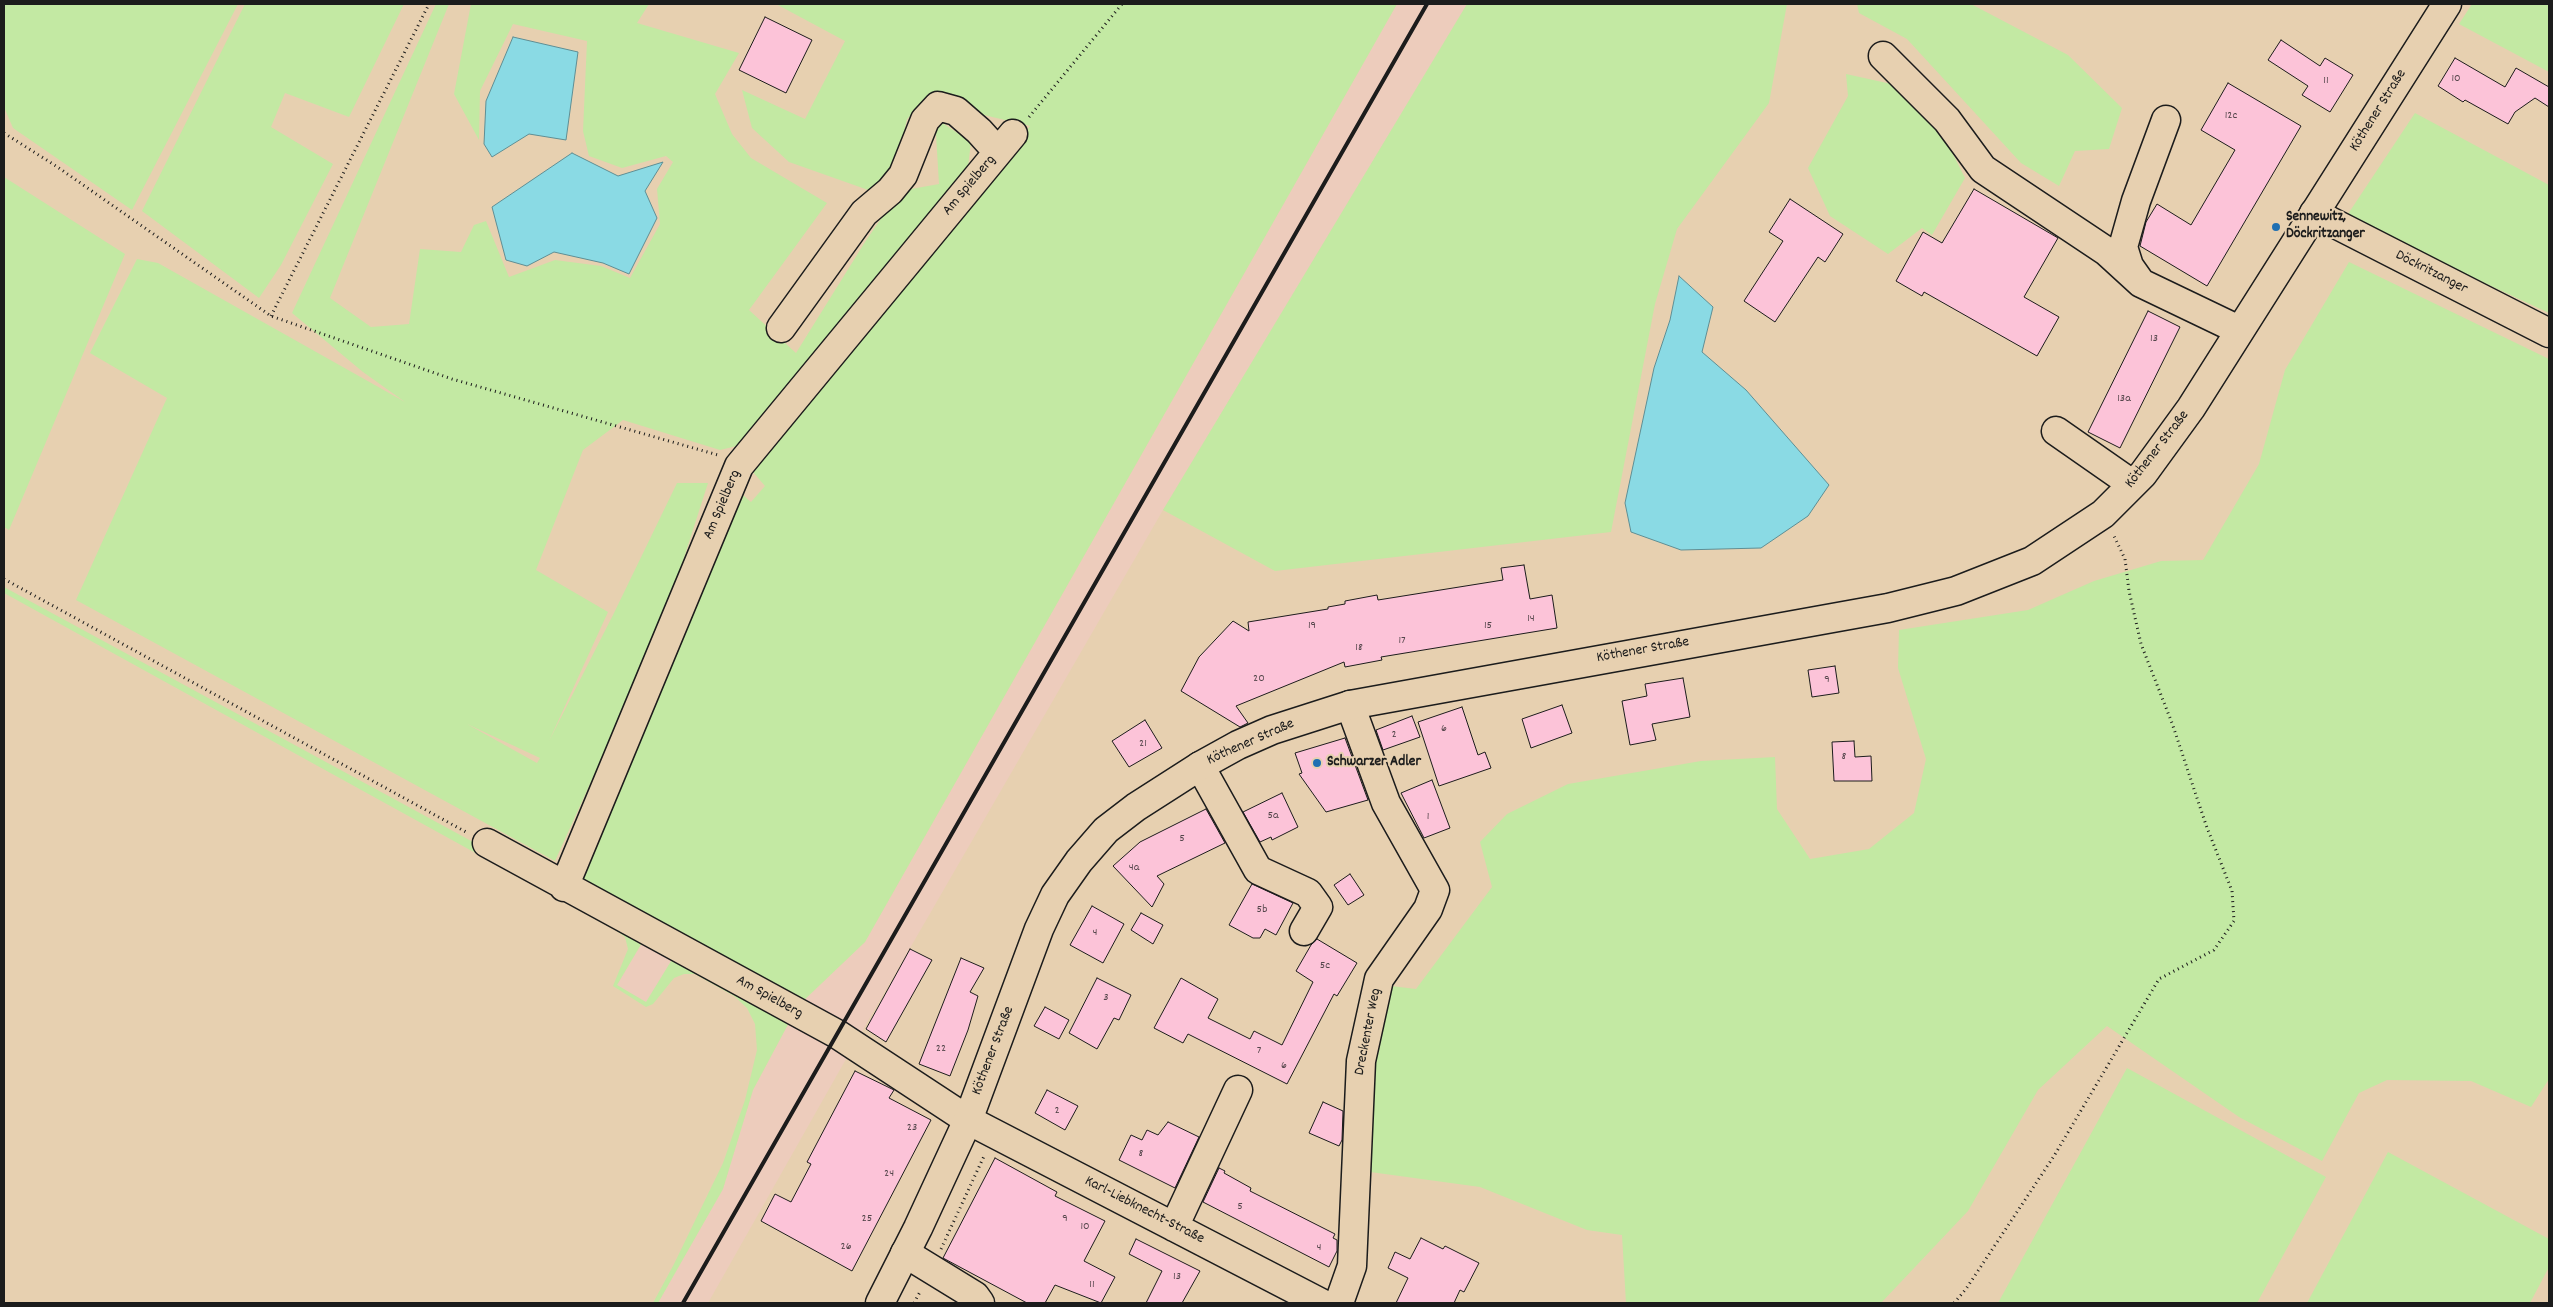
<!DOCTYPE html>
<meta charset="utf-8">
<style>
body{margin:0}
#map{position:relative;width:2553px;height:1307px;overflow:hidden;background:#e7d0b0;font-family:Dekko,sans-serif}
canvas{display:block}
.frame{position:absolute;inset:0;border:5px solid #1c1c1c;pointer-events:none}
</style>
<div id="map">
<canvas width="2553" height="1307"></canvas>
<div class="frame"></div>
</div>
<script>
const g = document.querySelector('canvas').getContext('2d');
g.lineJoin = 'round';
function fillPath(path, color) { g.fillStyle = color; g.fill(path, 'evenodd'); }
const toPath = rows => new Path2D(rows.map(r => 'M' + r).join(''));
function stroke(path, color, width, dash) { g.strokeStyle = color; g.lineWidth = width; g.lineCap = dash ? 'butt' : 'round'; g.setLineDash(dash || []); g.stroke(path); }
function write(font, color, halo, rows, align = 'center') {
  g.font = font + ' Dekko,sans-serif'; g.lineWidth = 4; g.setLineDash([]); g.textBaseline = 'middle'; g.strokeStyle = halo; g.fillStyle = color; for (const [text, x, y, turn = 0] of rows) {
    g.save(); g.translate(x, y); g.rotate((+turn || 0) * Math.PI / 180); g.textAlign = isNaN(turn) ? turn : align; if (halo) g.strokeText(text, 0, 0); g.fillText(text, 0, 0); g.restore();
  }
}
fillPath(toPath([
 [1397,4,1467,4,1163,510,850,1052,708,1303,658,1303,723,1189,753,1090,792,1017,801,1003,865,942],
 [646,936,676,953,646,1003,617,985]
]), '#edccbc');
fillPath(toPath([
 [4,4,238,4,132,210,13,128,4,107],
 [245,4,404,4,349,117,285,93,271,127,333,164,281,265,259,298,142,211],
 [436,4,449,4,330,298,371,327,409,324,420,249,461,252,474,225,486,221,509,277,555,260,601,266,630,278,660,224,657,189,673,162,666,156,622,168,589,156,583,131,587,41,513,24,480,91,479,140,454,94,471,4,649,4,637,23,739,53,715,94,732,134,751,158,827,203,749,310,796,353,865,242,900,191,939,184,935,118,971,142,968,167,749,443,720,450,623,420,583,450,536,570,608,612,549,741,613,615,677,483,708,483,663,623,555,861,76,600,167,398,90,353,137,259,158,263,405,402,363,372,292,313],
 [467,724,540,758,537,763],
 [776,4,1397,4,865,942,801,1003,589,890,580,873,737,490,751,502,765,486,746,464,1030,126,984,115,938,91,907,119,894,178,871,191,789,162,752,128,742,90,805,119,845,41],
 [1467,4,1787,4,1769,103,1677,229,1655,304,1611,532,1275,571,1163,510],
 [1857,4,1971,4,2068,55,2122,108,2109,149,2075,151,2059,186,2021,163,1907,39,1859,13],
 [2472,4,2549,4,2549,72,2459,24],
 [1846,74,1896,85,1941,130,1965,178,1932,235,1922,228,1888,254,1830,216,1808,168,1848,96],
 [2415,113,2549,185,2549,313,2401,244,2348,214],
 [4,177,125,254,9,530,4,527],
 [2349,262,2549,359,2549,1079,2531,1107,2471,1081,2387,1080,2359,1093,2322,1161,2239,1117,2107,1026,2038,1090,1968,1211,1881,1303,1626,1303,1622,1235,1587,1230,1480,1187,1363,1171,1383,985,1416,989,1492,887,1480,842,1507,814,1568,784,1701,761,1775,757,1777,809,1810,859,1869,849,1914,813,1926,759,1898,668,1899,630,2028,610,2094,581,2161,561,2203,560,2259,464,2285,370],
 [4,587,646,936,617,985,646,1002,676,953,792,1017,753,1090,723,1189,658,1303,653,1303,674,1264,723,1163,745,1100,757,1050,755,1024,747,1008,734,996,695,974,684,974,674,978,653,1004,646,1007,613,986,628,949,625,937,617,931,4,593],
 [2127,1068,2326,1177,2257,1303,1998,1303],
 [2388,1152,2549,1239,2549,1267,2530,1303,2307,1303]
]), '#c3e9a3');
const water = toPath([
 [513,37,578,52,566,140,529,134,492,157,484,144,486,101,513,37],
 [572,153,618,176,663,162,645,191,657,218,629,274,603,263,554,252,527,266,506,260,492,207,572,153],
 [1679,276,1713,307,1702,352,1746,390,1829,485,1808,516,1761,548,1681,550,1631,532,1625,503,1654,368,1670,320,1679,276]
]);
fillPath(water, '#8adae4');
stroke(water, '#5e8e94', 1);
const building = toPath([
 [765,17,812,40,786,93,739,70,765,17],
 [2281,40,2320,66,2325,58,2353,75,2330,112,2302,95,2308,86,2268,60,2281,40],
 [2455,58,2505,87,2516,68,2549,87,2549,107,2535,98,2515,112,2508,124,2465,100,2463,102,2438,86,2455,58],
 [2228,83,2301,126,2207,286,2140,246,2146,222,2157,204,2191,225,2235,150,2201,130,2228,83],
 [1974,189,2058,238,2024,297,2059,317,2037,356,1924,292,1922,296,1896,281,1923,232,1942,243,1974,189],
 [1790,199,1843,234,1825,262,1818,257,1775,322,1744,301,1783,241,1769,232,1790,199],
 [2148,311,2180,327,2120,448,2088,432,2148,311],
 [1524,565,1530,599,1552,595,1557,628,1381,657,1382,660,1345,667,1344,662,1236,706,1248,723,1240,727,1181,691,1199,657,1233,621,1249,631,1248,622,1328,609,1328,607,1345,604,1345,601,1377,595,1378,600,1503,580,1501,568,1524,565],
 [1835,666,1839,693,1812,697,1808,670,1835,666],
 [1683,678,1690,717,1652,724,1656,740,1630,745,1622,701,1647,696,1645,684,1683,678],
 [1562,705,1572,733,1531,748,1522,719,1562,705],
 [1462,707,1478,755,1485,752,1491,768,1439,786,1418,722,1462,707],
 [1412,716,1420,737,1383,750,1376,730,1412,716],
 [1145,720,1162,748,1129,767,1112,741,1145,720],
 [1345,738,1368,800,1326,812,1299,774,1302,773,1295,753,1345,738],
 [1854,741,1855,757,1871,756,1872,781,1834,781,1832,742,1854,741],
 [1432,780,1450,828,1424,838,1401,793,1432,780],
 [1282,793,1298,827,1272,840,1271,837,1260,842,1243,812,1282,793],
 [1206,809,1225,843,1157,876,1164,884,1152,907,1113,866,1140,842,1206,809],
 [1350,874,1364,895,1348,905,1334,885,1350,874],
 [1252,884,1293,903,1276,935,1265,929,1260,938,1253,938,1229,925,1252,884],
 [1092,906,1124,924,1103,963,1070,945,1092,906],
 [1141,913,1163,925,1153,944,1131,930,1141,913],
 [1317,939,1357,963,1337,996,1334,994,1287,1084,1188,1034,1183,1043,1154,1028,1181,978,1218,999,1208,1018,1250,1039,1254,1031,1282,1045,1313,982,1296,971,1311,945,1317,939],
 [910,949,932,960,886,1042,866,1029,910,949],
 [961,958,984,968,970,992,978,996,968,1030,950,1076,919,1064,961,958],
 [1097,978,1131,995,1119,1020,1114,1018,1097,1049,1069,1033,1097,978],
 [1045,1007,1069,1020,1059,1039,1034,1026,1045,1007],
 [855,1071,894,1090,889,1098,931,1120,852,1271,761,1221,775,1194,791,1202,811,1164,807,1162,855,1071],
 [1047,1090,1078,1106,1065,1130,1035,1113,1047,1090],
 [1323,1102,1343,1111,1342,1140,1339,1146,1309,1133,1323,1102],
 [1168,1122,1199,1137,1175,1188,1119,1160,1131,1135,1142,1140,1147,1130,1158,1135,1168,1122],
 [995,1158,1057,1192,1055,1196,1105,1221,1084,1261,1115,1277,1101,1303,1055,1285,1045,1303,1027,1303,943,1258,995,1158],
 [1219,1168,1225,1171,1224,1173,1251,1188,1250,1191,1335,1234,1333,1238,1337,1240,1337,1251,1329,1267,1203,1202,1219,1168],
 [1421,1238,1443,1249,1445,1246,1479,1263,1464,1292,1460,1290,1454,1303,1396,1303,1408,1278,1388,1268,1395,1252,1410,1259,1421,1238],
 [1136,1239,1200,1271,1182,1303,1146,1303,1162,1271,1129,1254,1136,1239]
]);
fillPath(building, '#fcc3d8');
stroke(building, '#1c1c1c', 1);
const minor = toPath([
 [1883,56,1947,120,1983,169,2106,251,2141,283],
 [2166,120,2136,201,2123,247,2129,266,2141,283,2239,330],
 [2314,213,2549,333],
 [781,328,864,213,890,191,903,175,925,120,938,106,956,111,979,131,998,152],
 [2056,431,2132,484],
 [1200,766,1258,870,1308,893,1318,907,1304,931],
 [487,843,837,1034,968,1120,1321,1303],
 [564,887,739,466,1013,134],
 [1174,1227,1238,1090],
 [905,1253,975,1296,980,1303],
 [1339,1303,1352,1266,1361,1061,1379,979,1428,909,1435,890,1386,803,1350,705]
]);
const major = toPath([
 [880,1303,918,1228,968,1120,1039,929,1055,895,1079,861,1106,830,1136,807,1200,766,1238,745,1272,730,1350,705,1888,608,1956,591,2032,561,2103,514,2143,474,2191,408,2447,4]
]);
stroke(minor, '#1c1c1c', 31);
stroke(major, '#1c1c1c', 31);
stroke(toPath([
 [1029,117,1122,4],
 [4,133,56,166,271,316,452,379,718,455],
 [271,316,429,4],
 [4,579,466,832],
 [941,1249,985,1154],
 [914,1303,921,1290],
 [1954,1303,1966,1289,2054,1156,2159,979,2214,950,2234,921,2232,891,2206,825,2172,723,2141,644,2129,591,2125,559,2114,536]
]), '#1c1c1c', 3, [1, 4]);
stroke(minor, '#e7d0b0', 28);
stroke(major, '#e7d0b0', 28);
stroke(toPath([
 [683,1303,1427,4]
]), '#1c1c1c', 4);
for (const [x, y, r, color] of [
 [2276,227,5,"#1f6fb2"],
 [1317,763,5,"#1f6fb2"]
]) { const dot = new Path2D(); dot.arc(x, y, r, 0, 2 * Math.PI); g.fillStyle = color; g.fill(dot); stroke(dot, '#e7d0b0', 2); }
write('12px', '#54464b', null, [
 ["10",2456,79],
 ["11",2326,81],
 ["12c",2231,116],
 ["13",2154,339],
 ["13a",2124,399],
 ["14",1531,619],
 ["19",1312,626],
 ["15",1488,626],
 ["17",1402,641],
 ["18",1359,648],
 ["20",1259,679],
 ["9",1827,680],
 ["6",1444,729],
 ["2",1394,735],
 ["21",1143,744],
 ["8",1844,757],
 ["5a",1273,816],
 ["1",1428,817],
 ["5",1182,839],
 ["4a",1134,868],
 ["5b",1262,910],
 ["4",1095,933],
 ["5c",1325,966],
 ["3",1106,998],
 ["22",941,1049],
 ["7",1259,1051],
 ["6",1284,1066],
 ["2",1057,1111],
 ["23",912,1128],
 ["8",1141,1154],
 ["24",889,1174],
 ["5",1240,1207],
 ["25",867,1219],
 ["9",1065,1219],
 ["10",1085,1227],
 ["26",846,1247],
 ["4",1319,1248],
 ["13",1177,1277],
 ["11",1092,1285]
]);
write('15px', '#1c1c1c', '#e7d0b0', [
 ["Köthener Straße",2379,111,-58],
 ["Am Spielberg",970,186,-50],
 ["Döckritzanger",2431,273,27],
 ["Köthener Straße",2158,450,-52],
 ["Am Spielberg",723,505,-67],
 ["Köthener Straße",1643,651,-10],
 ["Köthener Straße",1251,743,-24],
 ["Am Spielberg",769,998,29],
 ["Dreckenter Weg",1369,1032,-79],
 ["Köthener Straße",994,1051,-69],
 ["Karl-Liebknecht-Straße",1144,1211,27]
]);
write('bold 15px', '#1c1c1c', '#e7d0b0', [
 ["Sennewitz,",2286,218],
 ["Döckritzanger",2286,235],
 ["Schwarzer Adler",1327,763]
], 'left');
</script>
